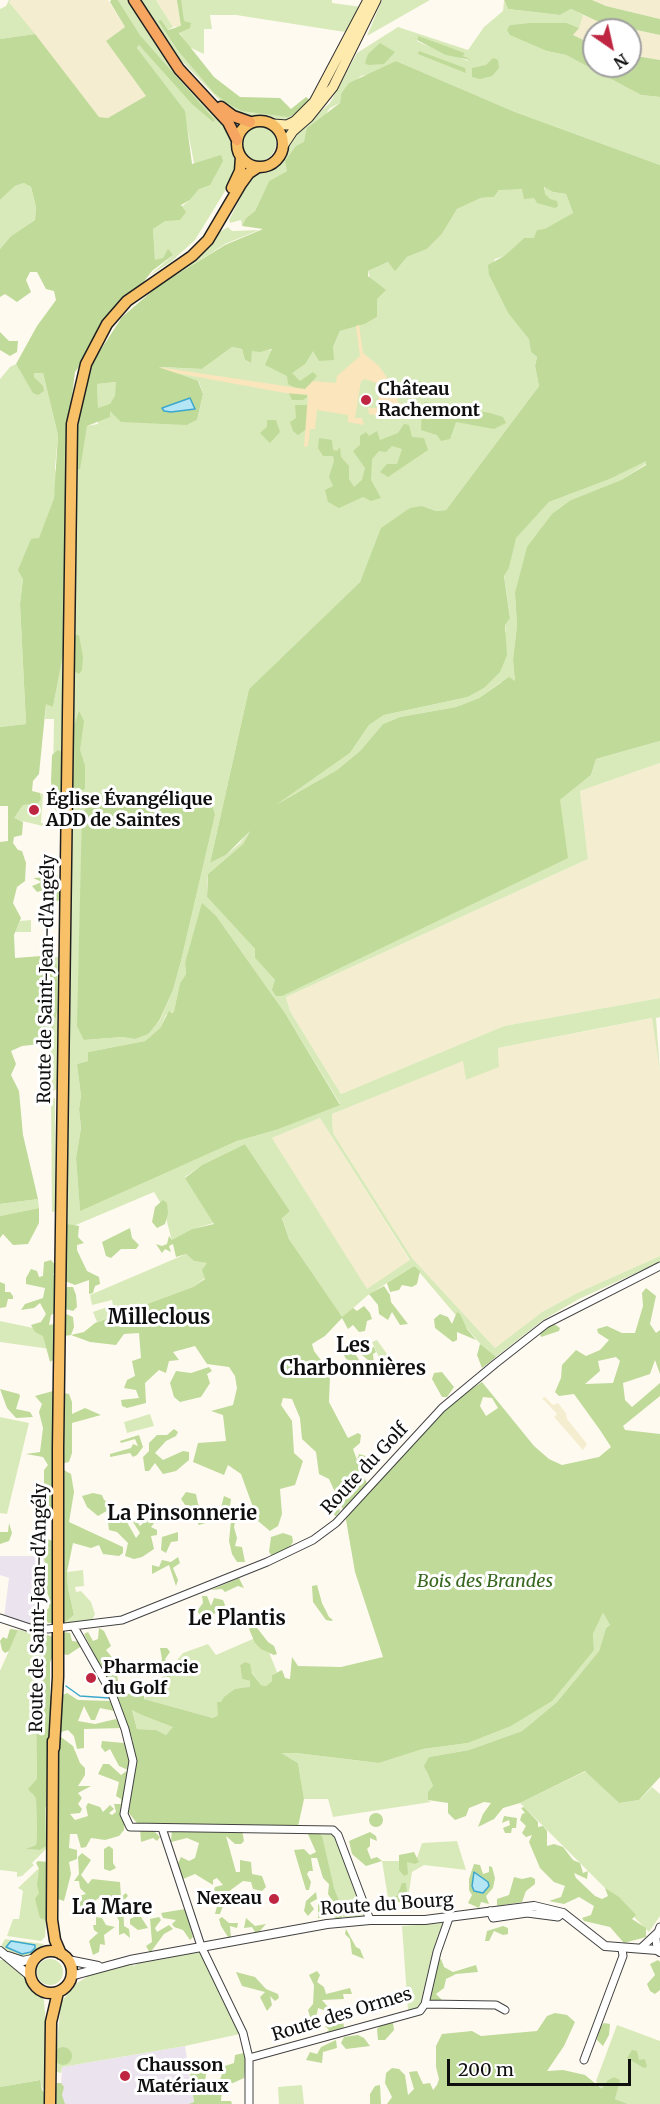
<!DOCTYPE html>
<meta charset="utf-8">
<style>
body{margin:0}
#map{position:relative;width:660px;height:2104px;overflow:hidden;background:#fffaf0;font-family:Merriweather,serif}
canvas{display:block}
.north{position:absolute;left:582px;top:18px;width:60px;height:60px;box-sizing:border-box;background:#fff;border:2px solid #9f9f9f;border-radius:50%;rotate:146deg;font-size:16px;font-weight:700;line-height:24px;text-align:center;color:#0f0f0f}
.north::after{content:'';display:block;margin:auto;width:21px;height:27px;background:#bf2642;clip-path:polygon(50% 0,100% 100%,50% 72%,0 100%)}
.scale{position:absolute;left:447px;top:2059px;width:184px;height:27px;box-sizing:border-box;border:3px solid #0f0f0f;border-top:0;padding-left:8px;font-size:18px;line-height:21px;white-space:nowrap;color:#0f0f0f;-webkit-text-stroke:4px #fff;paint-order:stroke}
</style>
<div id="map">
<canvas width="660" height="2104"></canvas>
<div class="north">N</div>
<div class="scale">200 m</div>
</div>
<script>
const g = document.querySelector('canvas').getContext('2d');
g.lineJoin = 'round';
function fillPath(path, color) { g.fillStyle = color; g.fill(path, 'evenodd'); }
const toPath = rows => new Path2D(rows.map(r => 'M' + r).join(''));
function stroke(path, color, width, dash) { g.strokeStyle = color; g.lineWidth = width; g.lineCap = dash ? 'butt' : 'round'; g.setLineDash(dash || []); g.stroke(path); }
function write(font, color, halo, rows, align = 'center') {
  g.font = font + ' Merriweather,serif'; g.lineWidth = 6; g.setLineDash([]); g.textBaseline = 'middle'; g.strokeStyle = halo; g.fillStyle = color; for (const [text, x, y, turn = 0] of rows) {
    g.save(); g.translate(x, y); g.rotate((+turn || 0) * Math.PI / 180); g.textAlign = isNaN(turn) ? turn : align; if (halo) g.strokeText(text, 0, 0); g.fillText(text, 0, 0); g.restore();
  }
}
fillPath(toPath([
 [0,1556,44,1556,42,1614,45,1625,29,1624,4,1617,9,1578,0,1575],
 [185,2046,194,2104,60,2104,62,2067]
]), '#ebe3ed');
fillPath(toPath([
 [11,0,108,0,125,27,106,41,147,97,108,118,99,117,9,2],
 [156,0,177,0,181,26,173,27],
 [592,0,660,0,660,19,606,6],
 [583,15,599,22,660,35,660,60,630,55,630,30,594,30,594,45,573,35],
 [660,763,660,998,504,1026,341,1094,290,1011,286,997,588,859,580,791],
 [653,1018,660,1071,660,1256,577,1293,542,1312,495,1348,412,1258,333,1133,332,1114,464,1060,466,1080,499,1066,498,1048],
 [320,1118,410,1261,367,1290,272,1138],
 [545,1397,553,1405,558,1403,566,1413,567,1419,587,1444,583,1450,554,1417,557,1414,542,1398]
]), '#f5edd0');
fillPath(toPath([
 [9,0,11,0,9,2,35,34,0,39,0,9,6,6],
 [118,0,128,0,173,68,220,119,231,134,236,164,233,178,195,240,171,262,149,276,173,255,155,261,153,229,190,200,199,189,184,111,137,48,139,45,212,121,215,120,140,35],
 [140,0,156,0,173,27,168,30,158,21,178,51,213,92,300,114,286,122,274,121,259,116,248,118,225,106,178,57],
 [177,0,332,0,332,3,362,7,354,23,345,32,236,15,210,15,212,29,204,29,204,54,189,47,176,27,181,25],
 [382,0,430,0,367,36],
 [504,1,508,9,560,15,571,9,583,15,579,28,567,23,510,25,547,51,566,55,641,95,660,97,660,165,515,112,396,61,375,73,361,76,341,94,340,103,330,108,287,171,269,181,255,211,246,218,242,226,241,220,230,223,229,220,250,179,255,174,275,166,282,160,294,135,330,103,357,53,398,27,468,50,484,27,503,11],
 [417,37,465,53,463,56,469,61,423,44,417,41],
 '240 143a18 18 0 1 1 36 0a18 18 0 1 1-36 0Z',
 [24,183,31,187,36,207,35,220,11,236,0,249,0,200,15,186],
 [545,187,553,192,566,194,573,213,534,238,524,238,504,256,495,259,489,275,508,313,530,339,531,352,537,357,535,366,539,386,446,510,436,511,422,506,382,528,360,582,249,689,210,863,226,855,240,843,252,826,243,844,208,874,207,885,207,897,255,949,255,958,275,980,560,800,591,775,596,759,660,741,660,763,580,791,588,859,286,997,290,1011,341,1094,504,1026,660,998,660,1017,656,1018,660,1071,652,1018,498,1048,499,1067,466,1080,463,1061,332,1114,333,1133,412,1258,495,1348,542,1312,577,1293,660,1256,660,1262,579,1299,543,1320,493,1359,414,1266,368,1295,342,1318,289,1239,282,1217,290,1211,245,1144,202,1165,185,1177,214,1223,192,1229,172,1241,163,1207,154,1192,64,1230,73,470,87,426,98,424,97,384,116,382,187,425,197,420,203,394,199,382,157,367,202,369,232,347,242,349,245,360,250,363,252,351,333,347,340,331,365,324,377,317,377,299,368,271,388,262,395,270,407,257,427,249,442,234,457,209,481,198,494,197,499,190,507,188,544,191],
 [107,795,215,815,181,961,173,990,159,1022,135,1039,122,1037,84,1040,86,808,100,807,106,802],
 [217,917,285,1013,340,1104,276,1130,237,1141,80,1210,76,1158,81,1128,79,1109,81,1096,77,1064,88,1061,88,1052,145,1041,160,1028,166,1015,174,1011,180,983,186,974,185,963],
 [320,1118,410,1260,367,1289,272,1138],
 [228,227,232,231,259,230,225,244,147,295,196,258,221,231],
 [16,364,33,392,34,373,43,373,58,435,55,468,57,478,54,498,39,539,31,539,23,579,20,604,26,724,0,727,0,379,10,367],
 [646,460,646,464,621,480,571,500,515,593,517,625,513,660,515,682,501,682,479,698,456,707,400,717,383,724,360,751,337,770,270,809,350,753,369,725,384,715,468,697,484,688,506,631,505,624,510,617,504,575,509,568,515,538,549,502,610,479],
 [63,653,61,781,53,781,54,719,45,719,46,703,53,707],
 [40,793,43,794,41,823,55,824,55,793,60,793,58,822,56,824,51,826,43,826,13,819,23,805,41,799],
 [31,920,31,932,15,932,20,921],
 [55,957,58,957,58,1047,57,1089,51,1092,50,1043,57,1012],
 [55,1098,56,1211,52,1212,51,1099],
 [38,1199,39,1208,0,1216,0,1204],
 [186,1254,194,1261,208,1263,205,1278,193,1287,97,1322,93,1312,113,1305,112,1300,92,1305,90,1295],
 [0,1321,57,1333,57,1350,0,1342],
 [377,1340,395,1365,385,1371,372,1342],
 [150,1414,154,1426,127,1433,124,1422],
 [0,1417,29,1423,7,1514,0,1513],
 [83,1570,84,1586,75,1587,76,1592,81,1591,91,1602,95,1614,92,1621,64,1623,74,1615,68,1588,67,1572],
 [603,1613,610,1625,606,1628,599,1651,557,1702,522,1731,469,1750,429,1757,426,1771,433,1786,428,1800,431,1802,333,1817,328,1799,304,1799,298,1763,280,1753,296,1753,379,1763,423,1749,468,1743,509,1727,594,1650,593,1634],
 [18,1630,39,1632,37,1642,39,1647,38,1673,31,1698,36,1718,37,1779,32,1794,36,1797,37,1833,36,1845,28,1849,40,1850,45,1846,45,1808,49,1804,46,1849,32,1863,34,1865,22,1876,17,1877,17,1872,0,1870,0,1671],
 [262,1635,277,1672,272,1675,272,1681,266,1686,261,1685,245,1662,240,1665,242,1679,250,1681,251,1687,218,1715,213,1718,144,1699,183,1653,208,1644,216,1655],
 [132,1709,144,1716,174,1727,166,1735,156,1730,137,1729],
 [586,1771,619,1803,639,1800,652,1787,660,1794,660,1916,649,1932,520,1803],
 [316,1831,332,1833,336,1837,364,1914,360,1917,343,1917],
 [457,1841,466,1870,424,1865,412,1872,407,1905,388,1898,382,1861,416,1861,422,1843],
 [44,1867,48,1893,45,1937,41,1941,7,1936,13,1919,19,1919,23,1891,18,1888,38,1869],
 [443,1923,423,2001,417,2009,408,2011,402,1926],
 [5,1939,44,1944,33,1956,26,1958,3,1949,1,1946],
 [199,1951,240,2034,185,2046,62,2067,61,2073,57,2072,55,2063,61,2002,77,1983,87,1977,86,1974,132,1964,134,1966,139,1962],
 '37 1972a13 13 0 1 1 26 0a13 13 0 1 1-26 0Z',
 [0,1960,5,1960,28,1978,44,2000,47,2038,44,2091,39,2080,0,2087],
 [617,2025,660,2041,660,2104,628,2104,615,2099,619,2080,614,2077,602,2090,596,2081],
 [302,2085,304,2104,279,2104,278,2087]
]), '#d9eaba');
fillPath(toPath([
 [111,0,118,0,140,35,215,120,213,122,192,104,139,45,137,48,185,111,192,164,221,155,223,161,210,185,199,189,190,200,181,205,186,212,180,220,165,221,153,229,155,260,163,258,168,249,173,255,152,271,75,372,66,444,65,644,53,707,46,704,39,774,33,781,32,791,40,793,41,799,38,803,23,805,14,818,23,822,22,835,14,837,13,843,18,850,22,851,26,863,25,881,17,887,13,903,21,918,14,935,15,958,41,956,45,948,54,949,57,970,57,1012,50,1043,22,1046,11,1051,16,1064,11,1075,19,1091,23,1135,38,1199,0,1204,0,842,8,841,8,806,0,806,0,727,26,724,20,604,23,579,18,570,31,539,39,538,54,498,58,435,43,373,34,373,34,377,43,386,44,391,38,395,33,393,16,364,37,326,56,300,54,291,46,289,37,272,30,272,26,280,31,292,17,302,5,294,0,297,0,249,11,236,35,220,36,207,31,187,24,183,15,186,0,200,0,39,35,34,99,117,108,118,146,96,106,41,125,27,110,2],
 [177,0,181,0,184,21,191,23,190,28,179,33,214,77,240,97,280,98,291,109,306,97,310,100,299,112,288,117,242,111,227,103,213,92,178,51,158,21,161,20,168,30,181,26],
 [504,0,592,0,606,6,660,19,660,35,599,22,571,9,560,15,508,9],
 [531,23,567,23,579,28,573,35,594,45,594,66,630,66,630,55,660,60,660,97,641,95,566,55,547,51,510,35,507,30,510,25],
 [418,36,465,53,463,56,471,60,446,55,417,40],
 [380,43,395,52,384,64,368,65,365,63,368,54],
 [419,51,465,68,466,73,418,54],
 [493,58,498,60,499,68,492,76,480,79,472,77,472,68,486,65],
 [396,61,515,112,660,165,660,741,596,759,591,775,560,800,568,858,282,996,276,996,272,990,275,980,255,958,255,949,207,897,208,874,243,844,250,831,226,855,210,863,249,689,360,582,381,528,410,508,422,506,436,511,446,510,539,386,535,366,537,357,531,352,529,339,508,313,489,275,488,265,504,256,524,238,534,238,537,230,545,229,573,213,566,194,553,192,544,187,545,194,550,199,557,201,558,206,555,208,537,203,534,198,524,199,522,189,499,190,494,197,481,198,457,209,442,234,427,249,407,257,395,271,388,262,368,271,368,276,386,290,377,299,377,317,365,324,340,331,333,347,334,360,319,361,313,351,305,364,292,373,300,381,313,372,317,376,306,389,307,397,303,400,292,400,289,393,297,389,288,384,287,376,265,365,272,349,260,352,252,351,251,363,245,360,242,349,232,347,202,369,160,367,198,381,203,394,197,420,187,425,121,422,110,411,110,417,87,426,80,469,73,470,76,432,89,368,122,317,157,287,225,245,263,229,242,226,246,218,255,211,269,181,287,171,285,161,296,146,304,142,307,128,340,103,341,94,349,83],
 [116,382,115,396,110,404,98,408,97,384],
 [646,461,646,465,621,480,571,500,552,514,527,547,515,593,517,625,513,660,515,681,509,677,479,698,456,707,400,717,383,724,360,751,337,770,276,805,350,753,369,725,384,715,468,697,484,688,500,672,507,655,505,625,510,618,504,576,509,568,516,538,549,502,610,479],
 [0,332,9,341,18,341,17,352,10,356,0,350],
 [410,381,420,381,424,389,422,398,406,397,401,388],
 [425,402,490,413,503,417,506,423,494,429,456,422,450,439,441,441,437,435,421,430,422,407],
 [295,405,308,405,312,409,311,426,298,435,293,431,290,422,296,418],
 [267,420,276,420,280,432,270,443,260,433,267,427],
 [404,424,409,425,412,437,424,438,428,450,388,477,380,472,387,464,397,464,402,449,392,446,386,452,379,451,372,459,371,480,381,498,371,501,363,497,339,508,328,502,325,490,333,486,329,477,334,461,333,456,323,456,318,448,319,438,332,440,333,450,337,451,340,447,341,457,349,466,349,479,354,487,362,480,365,468,353,451,360,445,360,436,366,432,369,436,377,431,380,440,398,433],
 [72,635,79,635,83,657,82,670,79,674,72,670],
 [79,711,84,721,80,750,85,766,85,789,78,792,69,780,74,726],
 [58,750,64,753,64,771,61,776,65,790,62,810,55,809,51,782,52,755],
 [108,795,212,805,215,815,181,961,173,990,159,1021,148,1034,135,1039,122,1037,84,1040,77,1026,82,813,86,808,100,807,101,802,106,802],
 [54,873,57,874,59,887,63,893,62,899,53,903,47,901,46,892,51,887,49,883,44,884,44,890,37,892,32,886,42,882,33,878,53,877],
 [202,903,217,917,285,1013,340,1105,276,1130,237,1141,80,1211,76,1158,81,1128,79,1109,81,1096,77,1064,88,1061,88,1052,145,1041,160,1028,169,1011,172,1013,174,1011,180,983,186,974,185,963],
 [245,1144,290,1211,282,1218,289,1239,342,1317,353,1308,357,1311,364,1306,370,1313,372,1319,367,1321,365,1331,359,1332,353,1325,348,1329,342,1318,325,1336,312,1344,314,1351,327,1368,340,1367,341,1371,330,1376,329,1402,348,1438,358,1433,361,1435,360,1443,353,1449,357,1460,359,1454,369,1457,369,1465,363,1466,361,1470,369,1488,442,1408,482,1382,534,1446,549,1459,562,1465,599,1457,611,1447,600,1430,574,1394,559,1396,555,1392,561,1378,562,1365,576,1350,586,1356,600,1350,609,1340,598,1333,597,1329,607,1326,622,1333,635,1333,643,1306,642,1293,646,1288,656,1296,650,1324,656,1333,660,1330,660,1374,655,1360,650,1374,623,1383,625,1400,632,1407,660,1383,660,1396,623,1426,625,1430,660,1434,660,1777,639,1800,619,1803,585,1771,520,1803,503,1808,494,1819,478,1827,483,1814,491,1803,484,1802,469,1808,466,1816,455,1820,448,1813,448,1803,428,1800,428,1792,433,1786,424,1766,429,1757,469,1750,522,1731,557,1702,599,1651,606,1628,610,1625,603,1613,593,1634,594,1650,552,1701,509,1727,468,1743,423,1749,379,1763,296,1753,281,1753,298,1763,304,1799,297,1831,242,1830,244,1841,241,1844,235,1844,226,1836,236,1872,240,1872,240,1860,251,1862,252,1874,262,1876,266,1887,262,1891,253,1889,251,1882,243,1881,228,1892,220,1914,215,1914,220,1895,214,1890,215,1887,223,1885,217,1878,213,1880,213,1885,195,1874,183,1879,180,1874,178,1863,181,1857,189,1861,195,1858,199,1843,187,1838,171,1842,172,1828,153,1830,160,1837,157,1841,153,1838,141,1842,140,1827,125,1808,124,1830,119,1836,105,1840,91,1838,86,1847,81,1848,77,1834,70,1834,69,1848,77,1850,77,1859,69,1862,71,1874,64,1901,58,1899,58,1877,56,1873,46,1892,46,1920,40,1918,35,1899,39,1893,37,1885,39,1869,36,1863,38,1861,47,1862,55,1836,59,1833,50,1803,45,1808,46,1846,40,1850,26,1849,36,1845,37,1833,36,1798,28,1789,37,1779,36,1718,31,1698,38,1673,39,1647,37,1642,39,1632,56,1638,63,1632,70,1633,72,1641,81,1642,80,1647,68,1655,55,1653,50,1662,50,1694,55,1708,49,1721,51,1738,57,1741,61,1737,73,1746,80,1763,85,1768,85,1775,78,1786,91,1786,78,1793,82,1798,78,1804,82,1809,80,1813,70,1814,75,1820,88,1816,86,1807,88,1803,100,1807,103,1812,110,1805,114,1809,109,1813,112,1815,116,1812,114,1804,121,1804,121,1799,116,1796,119,1782,98,1774,103,1764,109,1764,121,1775,128,1770,119,1766,110,1749,105,1752,101,1747,102,1741,124,1743,132,1754,133,1742,118,1698,113,1692,113,1685,106,1678,84,1634,88,1632,93,1641,98,1639,99,1628,104,1631,111,1646,106,1650,115,1661,118,1681,125,1694,136,1693,136,1687,142,1686,145,1689,144,1699,213,1718,218,1715,217,1702,221,1702,224,1697,235,1689,250,1687,250,1681,242,1679,240,1665,245,1662,250,1664,252,1673,261,1685,266,1686,272,1681,272,1675,282,1670,285,1678,290,1679,292,1657,298,1666,341,1667,383,1657,355,1572,345,1514,329,1479,319,1474,316,1452,302,1439,300,1418,292,1399,283,1398,281,1405,292,1421,294,1453,303,1461,295,1485,280,1489,282,1514,278,1526,270,1531,258,1521,241,1474,228,1465,224,1475,193,1462,198,1443,226,1441,223,1415,211,1411,233,1405,237,1388,235,1376,229,1367,207,1364,195,1346,173,1352,179,1360,169,1361,166,1373,159,1370,145,1383,146,1403,127,1408,122,1406,121,1400,139,1398,136,1390,124,1388,127,1380,135,1376,132,1361,141,1358,139,1333,124,1334,116,1345,90,1342,71,1335,64,1336,59,1356,50,1362,43,1336,35,1332,31,1325,41,1322,46,1314,40,1303,34,1308,21,1310,25,1304,43,1298,45,1288,26,1284,26,1278,31,1269,37,1271,39,1277,43,1276,44,1262,51,1260,59,1269,53,1274,58,1281,57,1312,51,1315,49,1325,59,1323,66,1314,73,1317,74,1327,71,1335,84,1332,95,1323,193,1287,205,1279,202,1270,207,1263,194,1261,186,1254,176,1257,173,1244,169,1246,171,1252,165,1249,162,1253,156,1244,162,1246,167,1244,169,1236,172,1240,192,1229,214,1224,185,1178,202,1165],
 [616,1357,620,1361,613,1383,585,1384,600,1371,598,1361],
 [483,1397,492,1398,498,1408,486,1416,480,1406],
 [132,1710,144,1716,173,1727,166,1735,156,1730,137,1729],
 [163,1200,167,1203,168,1213,165,1224,157,1228,152,1222,155,1207],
 [39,1208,39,1223,28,1244,13,1245,3,1234,0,1238,0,1216],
 [67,1224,79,1226,78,1237,84,1243,77,1245,77,1250,87,1271,99,1277,100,1284,95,1286,93,1293,89,1294,89,1280,75,1285,65,1281,66,1276,61,1271,63,1228],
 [130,1228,132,1238,139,1245,136,1249,121,1249,111,1258,106,1256,102,1242],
 [414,1266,420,1271,417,1284,412,1287,402,1285,399,1290,390,1292,387,1283],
 [0,1282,5,1284,5,1292,10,1292,13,1296,13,1299,8,1299,6,1307,0,1308],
 [384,1286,390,1295,391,1302,408,1324,400,1325,392,1312,388,1320,379,1314,378,1305,369,1294],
 [67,1287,73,1287,76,1295,77,1307,73,1311,62,1308],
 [457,1312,460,1314,467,1329,476,1340,457,1332,457,1340,453,1342,435,1328,434,1319,440,1314,448,1317,452,1324],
 [554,1324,560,1328,559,1331,541,1337,540,1334,545,1327],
 [352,1339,358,1339,360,1350,363,1347,362,1341,370,1348,374,1347,376,1352,373,1354,374,1365,356,1350,354,1352,359,1360,357,1363,346,1359,342,1351],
 [480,1344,496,1357,482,1368,477,1355],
 [209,1367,212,1371,207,1374,210,1383,201,1397,180,1402,174,1397,170,1383,176,1371,191,1373],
 [442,1372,454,1387,447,1397,442,1397,432,1379,434,1373],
 [0,1389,19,1394,20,1396,16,1409,30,1412,33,1417,16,1418,7,1408],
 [53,1391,69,1394,72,1402,72,1414,85,1408,101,1415,72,1423,72,1453,69,1462,55,1465,71,1474,74,1492,69,1522,123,1547,123,1553,119,1556,103,1554,99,1545,91,1548,73,1543,67,1572,68,1588,74,1615,64,1623,48,1623,42,1614,49,1608,49,1597,43,1584,45,1565,42,1545,48,1539,56,1543,62,1526,44,1501,44,1470,48,1465,43,1457,26,1454,40,1452,43,1428,39,1412,42,1404,35,1396],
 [174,1429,178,1432,176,1436,166,1441,155,1453,163,1460,183,1451,189,1452,189,1460,176,1471,163,1474,155,1463,149,1471,145,1471,143,1457,149,1451,149,1443,157,1435,167,1435],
 [139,1435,143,1447,137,1455,133,1457,130,1453,110,1457,110,1454,131,1448,133,1444,138,1446,135,1439,121,1443,120,1441],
 [186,1492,196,1494,198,1504,205,1515,218,1515,222,1518,199,1525,181,1499],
 [93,1493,102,1495,104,1500,112,1504,110,1509,98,1516,87,1507,82,1496],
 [224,1496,231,1499,229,1512,237,1513,234,1527,237,1538,235,1546,242,1547,245,1562,237,1562,232,1554,229,1541,231,1521,221,1507],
 [328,1497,335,1499,340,1511,336,1516,327,1510,325,1502],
 [152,1515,155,1522,151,1527,157,1530,157,1535,151,1536,154,1549,142,1557,134,1559,125,1556,128,1543,117,1532,109,1530,108,1522,124,1517,136,1538,140,1533,133,1522,136,1520,140,1526],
 [9,1523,12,1533,9,1541,0,1544,0,1532,8,1532],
 [178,1532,178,1541,171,1542,166,1553,161,1550,162,1537],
 [283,1533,292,1536,293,1542,289,1548,272,1556,269,1552,271,1537],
 [178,1557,180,1563,173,1568,178,1580,176,1586,169,1565,152,1574,152,1565,159,1567,162,1560,171,1562],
 [239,1578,244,1588,238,1586,225,1592,222,1589,211,1590],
 [317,1585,322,1603,329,1617,333,1620,331,1621,326,1620,313,1602,312,1586],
 [202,1596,207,1596,211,1606,214,1598,223,1600,225,1605,222,1610,203,1619,197,1611,203,1603],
 [254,1624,268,1642,274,1646,277,1654,274,1655,261,1649,255,1643,249,1629],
 [10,1629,18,1630,9,1651,5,1653,2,1650,0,1641,3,1637,7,1639],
 [160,1648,167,1648,170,1652,165,1659,173,1671,172,1676,168,1677,160,1672,159,1665,162,1659],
 [67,1693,78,1700,111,1701,113,1705,114,1711,100,1708,95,1720,91,1720,84,1706,78,1721,95,1724,116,1719,122,1728,84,1729,84,1748,77,1749,74,1736,68,1730,61,1732,61,1696],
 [524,1807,538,1822,538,1827,543,1826,547,1831,547,1846,554,1844,563,1847,573,1860,580,1863,583,1873,588,1871,587,1879,574,1873,576,1878,595,1896,602,1899,608,1896,605,1888,619,1897,636,1915,632,1919,646,1928,646,1937,624,1943,610,1927,584,1921,582,1918,591,1915,594,1906,579,1897,564,1904,549,1901,561,1897,565,1886,554,1882,540,1868,529,1842,532,1835,526,1837,522,1833,526,1826,520,1820,522,1814,525,1813,521,1808],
 '369 1820a7 7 0 1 1 14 0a7 7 0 1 1-14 0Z',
 [504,1816,517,1818,516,1828,512,1828,511,1833,505,1833,503,1828,510,1825,509,1820,502,1823],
 [307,1832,317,1832,322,1836,334,1888,341,1906,342,1920,339,1921,332,1915,337,1908,328,1894,329,1884,323,1878,317,1858,311,1858,313,1871,309,1871,307,1874,311,1882,309,1890,306,1890,294,1850,304,1849,310,1855,316,1852],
 [370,1832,376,1836,377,1841,370,1838,370,1846,367,1849,371,1859,377,1857,382,1861,366,1866,352,1854,349,1841],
 [109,1846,113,1849,113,1863,116,1868,110,1871,104,1869,104,1849],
 [414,1852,419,1862,415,1864,407,1862,408,1874,404,1876,399,1870,399,1855],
 [82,1853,91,1860,81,1875,88,1884,92,1879,120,1882,121,1897,126,1893,128,1896,123,1901,124,1926,129,1929,130,1938,124,1933,119,1935,119,1921,110,1901,104,1903,98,1898,83,1915,78,1904,79,1896,86,1894,80,1888,79,1881,74,1881,79,1874,78,1857],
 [474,1864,480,1865,483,1874,489,1872,489,1866,492,1867,495,1878,493,1888,486,1896,489,1904,481,1902,479,1908,468,1903,472,1895,469,1890,469,1879],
 [514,1877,522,1879,531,1877,535,1879,535,1884,526,1891,522,1902,497,1906,497,1899,509,1895],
 [402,1883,406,1883,407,1894,401,1902,393,1901,389,1905,387,1903,390,1897,397,1896],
 [316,1892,317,1899,310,1903,314,1909,308,1916,304,1911,306,1901],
 [325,1900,329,1912,322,1918,318,1918,318,1901],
 [185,1909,193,1937,190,1940,183,1930,174,1927,172,1924,176,1920,163,1918,161,1913],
 [136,1916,141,1917,148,1928,138,1930,130,1924,130,1919],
 [96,1917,102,1918,106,1925,115,1927,104,1935,105,1945,100,1944,99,1952,93,1955,89,1941,98,1933,94,1930,93,1925,96,1925],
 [159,1917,161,1920,155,1928,157,1932,169,1925,173,1929,164,1934,150,1953,146,1946,152,1942,150,1919],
 [222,1917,229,1923,238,1923,237,1928,230,1926,231,1938,228,1937,221,1926,219,1919],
 [246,1918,255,1926,266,1924,258,1933,255,1932,252,1927,244,1928],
 [503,1926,508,1928,508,1934,503,1935,494,1931,489,1941,485,1941,487,1931],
 [346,1929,356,1947,360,1949,364,1959,352,1954,350,1939,345,1934],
 [441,1959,444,1967,453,1972,476,1965,478,1972,456,1974,446,1979,444,1988,436,1994,443,2001,443,2006,431,2002,430,1998,438,1960],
 [658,1960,660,1962,660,1990,655,1994,650,1991,647,1984,655,1975,650,1964],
 [317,1971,320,1975,317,1982,324,1987,326,1994,350,1988,352,1994,343,1994,344,1999,322,2000,328,2007,327,2011,318,2008,316,2019,320,2031,314,2030,308,2010,313,2004,314,1985,309,1975],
 [236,1972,255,1977,266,1989,278,1994,279,1998,275,2001,270,1996,272,2005,267,2011,260,1997,265,1992,242,1986],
 [555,2013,567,2015,575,2022,564,2046,547,2071,563,2070,585,2075,602,2089,607,2081,614,2077,620,2080,615,2099,628,2104,387,2104,392,2097,385,2083,386,2073,392,2068,399,2069,405,2075,408,2095,414,2089,409,2072,417,2071,423,2084,430,2083,433,2090,437,2085,439,2079,436,2067,436,2046,442,2034,472,2031,481,2036,537,2031,547,2016],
 [342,2016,344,2027,327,2035,325,2033,329,2030,325,2026,326,2022],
 [393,2023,394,2030,385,2040,378,2040,377,2029,382,2024],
 [604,2023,610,2024,609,2035,603,2046,597,2040,599,2028],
 [358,2035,364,2038,370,2046,346,2049,341,2043,344,2037],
 [336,2040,337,2048,323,2052,322,2063,306,2060,310,2052,317,2054,321,2047],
 '54 2056a9 9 0 1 1 18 0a9 9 0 1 1-18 0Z',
 [632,2050,637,2051,639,2060,645,2059,647,2067,644,2068,627,2058],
 [244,2053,247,2059,244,2078,233,2083,225,2082,222,2087,221,2101,231,2101,232,2104,189,2104,194,2102,190,2075,196,2065,208,2064,204,2086,211,2082,218,2085,225,2066,234,2063,235,2055],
 [40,2080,42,2090,48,2096,48,2104,0,2104,0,2087],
 [57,2083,61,2083,64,2087,62,2095,65,2104,53,2104],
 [380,2085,381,2104,370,2104,370,2094,375,2086]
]), '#bfda99');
fillPath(toPath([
 [359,325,363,353,379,366,388,379,387,384,393,385,391,393,397,397,398,403,422,407,423,411,399,407,386,417,369,414,368,408,377,408,380,391,375,389,376,383,365,379,361,381,355,418,362,418,364,425,348,422,348,415,317,410,315,429,310,429,308,446,304,447,308,395,285,393,176,373,158,367,305,389,313,381,336,383,337,376,360,356,356,326]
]), '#fae5bd');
const water = toPath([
 [190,398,195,409,171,412,164,411,162,408,190,398],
 [474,1872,488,1882,489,1886,483,1893,474,1891,472,1886,474,1872],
 [11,1941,35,1945,35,1948,31,1952,22,1954,6,1947,11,1941]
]);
fillPath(water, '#b5e6f6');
stroke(water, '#3ca7cd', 1.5);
stroke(toPath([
 [66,1686,80,1696,109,1698]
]), '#3ca7cd', 1.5);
const minor = toPath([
 [0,1618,30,1628,48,1629,122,1620,267,1562,313,1540,336,1523,442,1408,495,1364,546,1324,660,1266],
 [74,1627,112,1694,125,1729,133,1761,124,1814,130,1827,333,1830,338,1835,370,1920],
 [162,1828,201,1946,243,2033,249,2058,249,2104],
 [490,1911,493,1918,527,1913,558,1917,563,1913],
 [641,1948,658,1932],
 [657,1950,656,1938,660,1927],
 [425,2004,496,2005,505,2010],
 [249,2058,420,2011,425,2004,437,1952,449,1918],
 [584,2060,623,1956,622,1949]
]);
const tertiary = toPath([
 [0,1951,30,1976],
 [8,1956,23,1961,36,1958],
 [68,1960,98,1966],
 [71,1976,130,1960,327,1924,370,1920,425,1920,534,1906,563,1913,605,1946,657,1950,660,1952]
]);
const secondary = toPath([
 [273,124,287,125,295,121,314,102,368,0],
 [283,146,293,131,309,117,333,87,376,0]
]);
const primary = toPath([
 '237 144a23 23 0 1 1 46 0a23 23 0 1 1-46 0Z',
 [232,188,240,171,241,157],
 [53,1741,52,1920,55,1940,61,1954],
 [54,1748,58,1677,58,1447,72,424,86,364,107,324,127,301,192,256,208,240,241,184,249,173,258,167],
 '30 1972a21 21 0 1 1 42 0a21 21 0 1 1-42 0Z',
 [50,2104,51,2022,58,1992]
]);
const trunk = toPath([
 [134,0,179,69,228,122,237,140],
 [221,107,233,116,250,122]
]);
stroke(minor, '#424242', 9);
stroke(tertiary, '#424242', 10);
stroke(secondary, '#313131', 11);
stroke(primary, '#202020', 13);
stroke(trunk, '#202020', 13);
stroke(minor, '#fff', 7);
stroke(tertiary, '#fff', 8);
stroke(secondary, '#feeaac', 9);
stroke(primary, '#f8c168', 10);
stroke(trunk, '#f6a661', 10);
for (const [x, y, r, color] of [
 [366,400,6,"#bf2642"],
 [34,810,6,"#bf2642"],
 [91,1678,6,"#bf2642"],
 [274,1899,6,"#bf2642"],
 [125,2076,6,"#bf2642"]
]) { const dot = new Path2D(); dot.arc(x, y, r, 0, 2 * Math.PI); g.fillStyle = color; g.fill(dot); stroke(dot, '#fff', 2); }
write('bold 18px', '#0f0f0f', '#fff', [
 ["Château",378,390],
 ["Rachemont",378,411],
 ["Église Évangélique",46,800],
 ["ADD de Saintes",46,821],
 ["Pharmacie",103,1668],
 ["du Golf",103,1689],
 ["Nexeau",262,1899,"right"],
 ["Chausson",137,2066],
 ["Matériaux",137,2087]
], 'left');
write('18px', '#0f0f0f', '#fff', [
 ["Route de Saint-Jean-d'Angély",47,979,-89],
 ["Route du Golf",365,1469,-47],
 ["Route de Saint-Jean-d'Angély",39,1608,-89],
 ["Route du Bourg",387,1905,-4],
 ["Route des Ormes",342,2015,-17]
]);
write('italic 18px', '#37671f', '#fff', [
 ["Bois des Brandes",485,1582]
]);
write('bold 20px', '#0f0f0f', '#fff', [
 ["Milleclous",159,1318],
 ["Les",353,1346],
 ["Charbonnières",353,1369],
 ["La Pinsonnerie",182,1514],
 ["Le Plantis",237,1619],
 ["La Mare",112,1908]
]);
</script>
